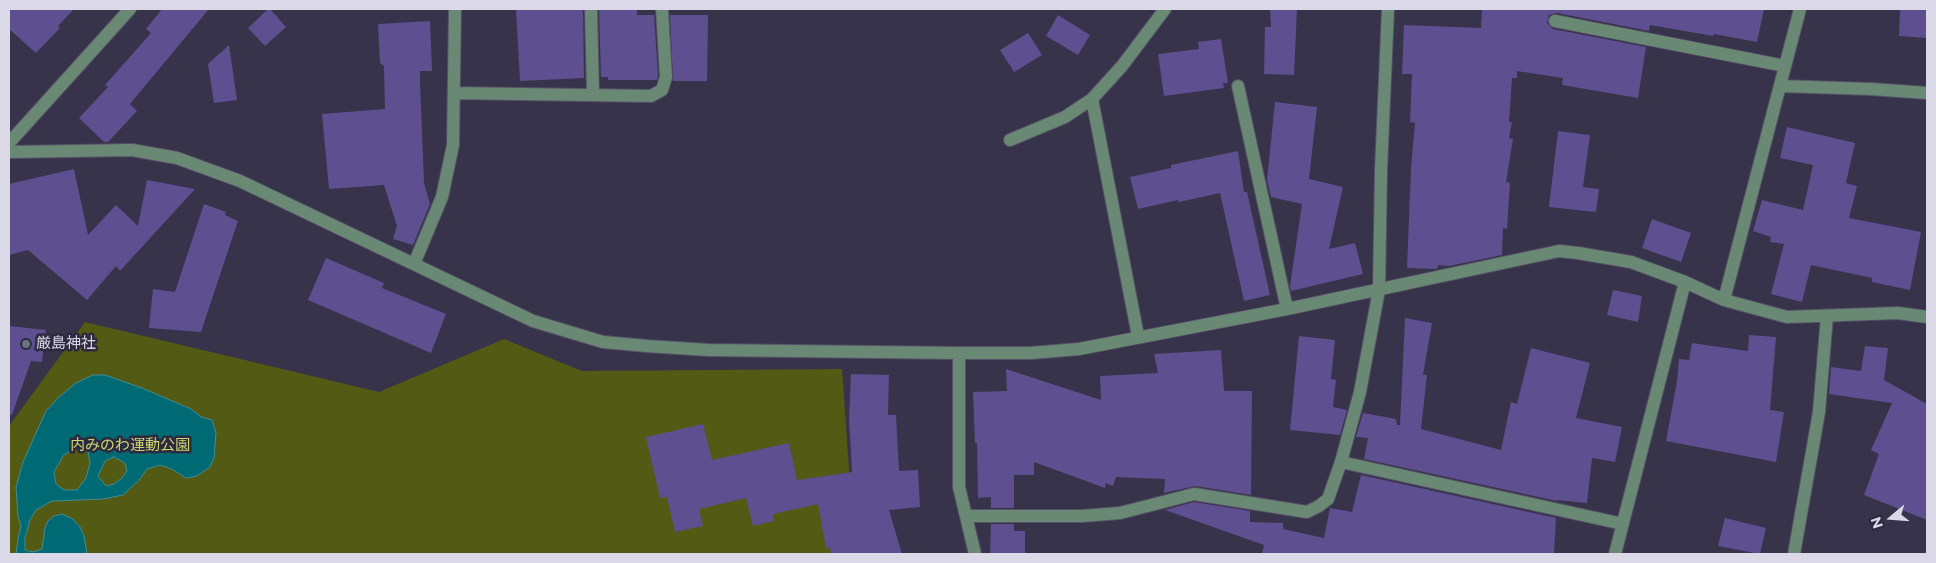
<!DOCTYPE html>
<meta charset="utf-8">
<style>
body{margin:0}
#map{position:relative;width:1936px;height:563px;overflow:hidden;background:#37334a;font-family:Montserrat,sans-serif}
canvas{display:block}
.frame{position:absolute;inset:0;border:10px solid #dbd9e8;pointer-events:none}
.north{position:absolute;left:1866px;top:493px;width:50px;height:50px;-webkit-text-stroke:4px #2d293f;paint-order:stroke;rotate:252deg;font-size:14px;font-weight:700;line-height:20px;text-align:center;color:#dbd9e8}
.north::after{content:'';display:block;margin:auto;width:18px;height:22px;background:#dbd9e8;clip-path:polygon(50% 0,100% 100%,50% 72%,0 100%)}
</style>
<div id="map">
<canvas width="1936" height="563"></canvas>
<div class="frame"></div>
<div class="north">N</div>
</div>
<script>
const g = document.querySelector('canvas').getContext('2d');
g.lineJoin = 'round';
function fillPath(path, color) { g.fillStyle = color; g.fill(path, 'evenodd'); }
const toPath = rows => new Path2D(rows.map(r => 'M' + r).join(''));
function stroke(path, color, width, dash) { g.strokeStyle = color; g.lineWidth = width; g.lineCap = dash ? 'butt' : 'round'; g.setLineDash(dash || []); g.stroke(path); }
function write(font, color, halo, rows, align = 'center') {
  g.font = font + ' Montserrat,"Noto Sans JP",sans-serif'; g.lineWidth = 5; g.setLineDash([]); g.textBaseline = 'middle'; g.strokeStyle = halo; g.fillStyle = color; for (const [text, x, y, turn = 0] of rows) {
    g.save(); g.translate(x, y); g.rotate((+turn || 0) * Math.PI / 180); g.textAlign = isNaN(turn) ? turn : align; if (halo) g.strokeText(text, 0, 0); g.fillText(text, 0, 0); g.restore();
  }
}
fillPath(toPath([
 [85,322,379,392,504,339,582,371,842,369,855,554,9,554,9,426]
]), '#525a13');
const water = toPath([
 [93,375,105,375,142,388,191,409,201,417,212,420,216,433,214,458,210,467,197,476,186,478,172,469,160,465,147,469,139,480,123,495,103,499,52,501,36,510,30,520,25,538,25,550,33,552,42,549,45,528,48,521,54,516,62,514,73,519,80,527,84,536,87,554,16,554,18,539,21,526,18,516,16,487,23,462,46,411,59,397,76,383,93,375],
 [83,446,87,446,90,463,86,478,77,490,64,490,56,484,54,472,63,456,73,449,83,446],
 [114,457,125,463,127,471,122,478,114,484,106,486,98,476,105,461,114,457]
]);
fillPath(water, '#006a74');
stroke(water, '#428b97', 1);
fillPath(toPath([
 [9,9,74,9,58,26,60,28,36,53,9,29],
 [162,9,209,9,130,104,137,111,108,142,104,142,79,118,108,87,105,85,151,33,146,29],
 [268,9,270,9,286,27,265,46,248,28],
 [516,9,583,9,584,78,520,81],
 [599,9,637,9,637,15,654,15,658,76,657,80,608,80,608,77,601,77],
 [1270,9,1297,9,1294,75,1264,74,1265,27,1271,27],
 [1482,9,1764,9,1757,42,1714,34,1713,36,1650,25,1649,31,1557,13,1549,15,1547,23,1553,29,1646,47,1638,98,1562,85,1563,78,1517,71,1517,78,1512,78,1509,122,1512,122,1509,138,1513,139,1506,182,1510,183,1507,229,1503,228,1502,255,1449,266,1438,265,1438,268,1435,269,1407,268,1411,168,1415,123,1410,122,1412,74,1402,74,1404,25,1481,28],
 [1900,9,1927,9,1927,38,1899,36],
 [670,15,708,15,707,81,673,81],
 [1058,15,1090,35,1078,55,1046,36],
 [430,21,432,71,420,71,420,82,424,183,430,204,413,245,393,239,397,226,384,185,329,189,322,114,385,109,384,66,380,63,378,24],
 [1028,33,1042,55,1014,72,1000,50],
 [1221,39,1228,83,1223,83,1224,88,1164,96,1158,54,1199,49,1198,42],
 [229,45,237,100,214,103,208,64],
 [1275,102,1317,107,1309,179,1343,187,1329,249,1355,243,1363,274,1291,291,1290,286,1302,204,1271,197,1267,180],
 [1787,127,1855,143,1846,183,1857,186,1849,218,1921,232,1910,290,1872,282,1872,278,1811,265,1802,302,1771,294,1784,244,1770,242,1771,237,1753,231,1762,200,1803,210,1813,165,1780,158],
 [1558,131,1590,135,1583,187,1599,189,1596,212,1549,207],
 [1238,151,1244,192,1247,192,1270,295,1244,301,1220,193,1179,202,1178,200,1138,209,1130,177,1171,168,1171,165],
 [74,169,88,235,116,205,138,226,147,180,195,189,120,271,116,266,87,300,28,250,9,255,9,184],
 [204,204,226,212,225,215,238,221,201,332,149,328,153,289,175,292],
 [1652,219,1691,233,1681,262,1642,248],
 [326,258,384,283,382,288,446,314,431,353,308,300],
 [1613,290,1642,296,1638,322,1607,315],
 [1405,318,1432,323,1423,375,1427,375,1421,429,1501,450,1511,402,1517,404,1531,348,1590,363,1576,418,1622,427,1615,462,1592,458,1587,503,1557,500,1557,501,1364,459,1368,438,1356,437,1363,413,1396,419,1397,425,1400,425],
 [9,326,46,330,42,362,31,361,12,415,9,414],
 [1749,335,1776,337,1770,410,1784,412,1776,462,1666,441,1677,381,1679,359,1689,360,1692,343,1748,351],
 [1299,336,1335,340,1331,379,1336,380,1333,407,1347,410,1340,435,1290,430],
 [1865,346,1888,348,1884,380,1927,404,1927,520,1864,495,1879,454,1871,450,1892,403,1829,394,1831,367,1861,371],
 [1221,350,1224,391,1252,391,1251,495,1195,486,1164,493,1165,479,1116,477,1113,486,1106,483,1105,488,1034,462,1034,475,1014,475,1014,508,991,508,991,497,978,498,977,443,975,443,973,392,1007,391,1006,369,1101,400,1100,376,1158,373,1154,354],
 [851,374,889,375,888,415,896,415,899,471,918,470,920,507,889,510,902,554,831,554,830,548,826,548,818,504,773,514,774,521,753,526,746,498,699,509,703,526,675,532,667,497,660,498,646,437,703,424,712,460,789,443,797,480,852,472,849,418],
 [1361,475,1556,518,1554,554,1262,554,1264,545,1165,510,1194,502,1250,511,1250,522,1283,523,1283,529,1324,538,1330,508,1352,512],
 [1725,518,1766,528,1760,554,1718,546],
 [991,524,1014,524,1014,531,1025,531,1025,554,990,554]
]), '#5e4f90');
const minor = toPath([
 [591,9,593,94],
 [1555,21,1785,66],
 [1238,86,1287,309],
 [1780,86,1871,89,1927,93],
 [454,93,651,96,662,90,666,77,662,9],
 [1092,99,1138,336],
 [1010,140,1065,117,1092,99,1122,66,1165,9],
 [9,143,130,9],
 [9,152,132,150,177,158,240,181,533,321,603,342,647,346,708,350,959,353,1031,353,1079,349,1287,309,1559,251,1578,253,1631,262,1685,282,1724,300,1787,317,1898,313,1927,317],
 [414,264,442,197,453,145,455,9],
 [1724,300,1800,9],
 [959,353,959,487,975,554],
 [1341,462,1623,524],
 [966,516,1082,516,1120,513,1194,494,1307,512,1319,506,1328,499,1341,462,1360,392,1379,290,1381,170,1388,9],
 [1615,554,1685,282],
 [1794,554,1819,412,1827,316]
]);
stroke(minor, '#555166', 14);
stroke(minor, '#6a8975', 12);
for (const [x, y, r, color] of [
 [26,344,5,"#6b7280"]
]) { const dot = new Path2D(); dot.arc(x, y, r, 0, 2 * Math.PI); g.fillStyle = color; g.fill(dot); stroke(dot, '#2d293f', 2); }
write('15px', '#dbd9e8', '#2d293f', [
 ["厳島神社",36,344]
], 'left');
write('15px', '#cad86e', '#2d293f', [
 ["内みのわ運動公園",130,446]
]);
</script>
